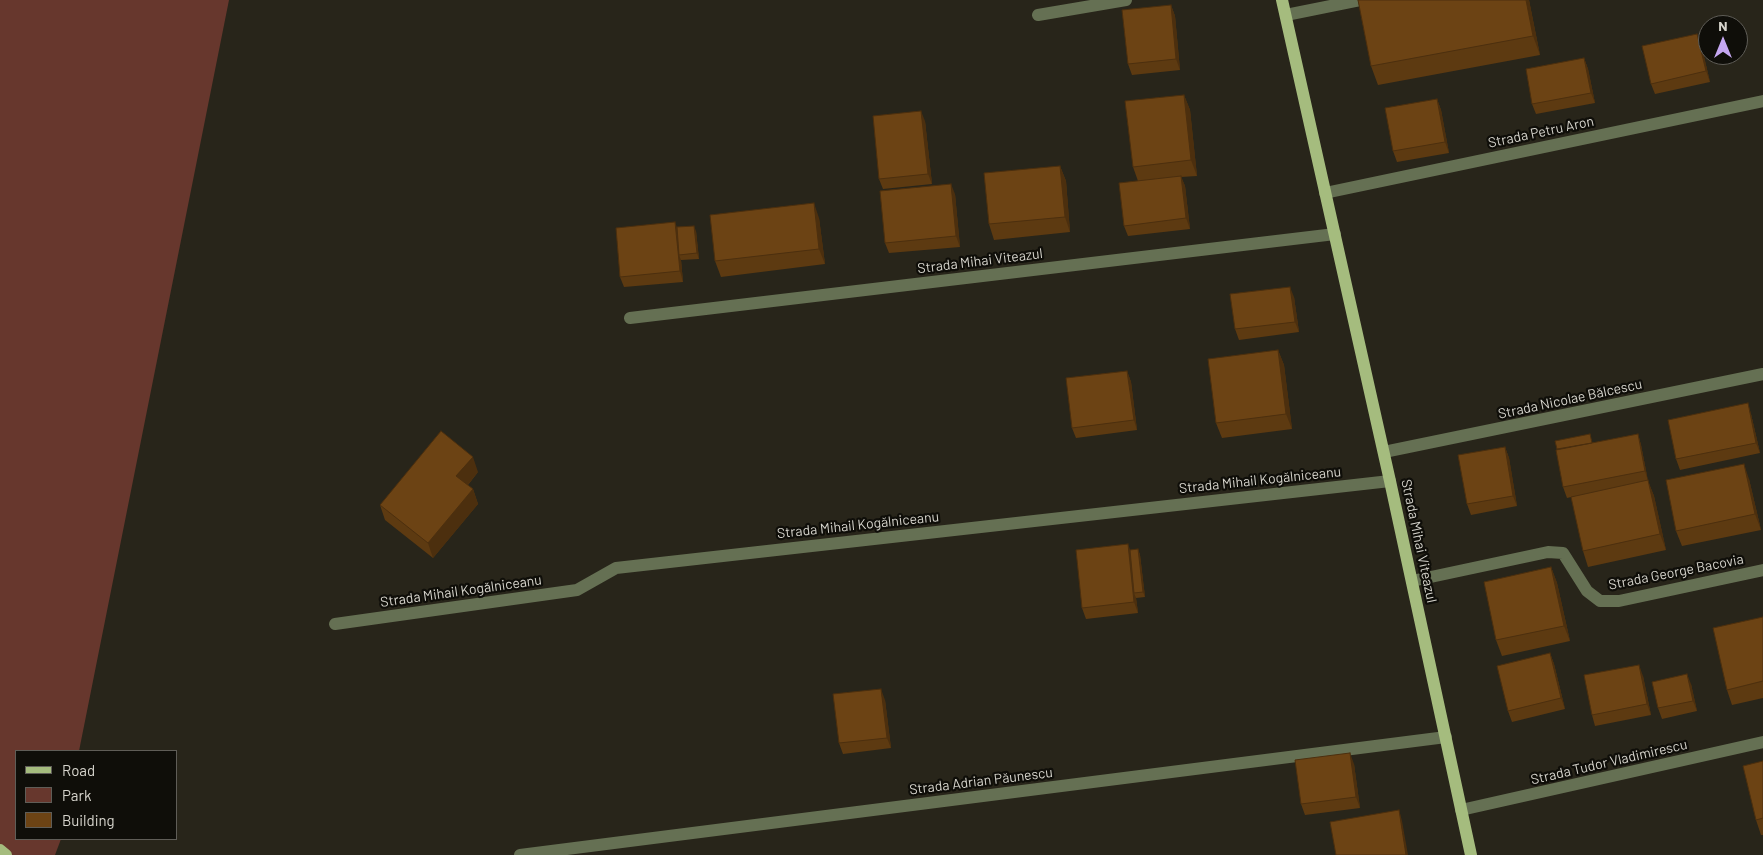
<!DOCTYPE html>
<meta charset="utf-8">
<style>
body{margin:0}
#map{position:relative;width:1763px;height:855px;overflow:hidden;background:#28251a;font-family:Barlow,sans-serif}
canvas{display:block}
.legend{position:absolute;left:15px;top:750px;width:162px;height:90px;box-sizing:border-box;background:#0f0e09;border:1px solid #5f5d57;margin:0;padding:6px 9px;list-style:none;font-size:15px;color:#d6d4cc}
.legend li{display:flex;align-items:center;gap:10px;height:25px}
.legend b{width:25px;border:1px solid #5f5d57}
.north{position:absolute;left:1698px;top:15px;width:50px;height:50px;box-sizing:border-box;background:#0f0e09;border:1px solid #5f5d57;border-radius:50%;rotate:0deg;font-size:14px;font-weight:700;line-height:20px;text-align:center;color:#d6d4cc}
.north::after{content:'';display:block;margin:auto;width:18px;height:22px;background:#c5a7f1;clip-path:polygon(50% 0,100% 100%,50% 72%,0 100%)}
</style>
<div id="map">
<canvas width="1763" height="855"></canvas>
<ul class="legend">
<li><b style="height:6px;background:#a5bc7e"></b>Road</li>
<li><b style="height:14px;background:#67372d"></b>Park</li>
<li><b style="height:14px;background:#6c4314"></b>Building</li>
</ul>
<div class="north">N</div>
</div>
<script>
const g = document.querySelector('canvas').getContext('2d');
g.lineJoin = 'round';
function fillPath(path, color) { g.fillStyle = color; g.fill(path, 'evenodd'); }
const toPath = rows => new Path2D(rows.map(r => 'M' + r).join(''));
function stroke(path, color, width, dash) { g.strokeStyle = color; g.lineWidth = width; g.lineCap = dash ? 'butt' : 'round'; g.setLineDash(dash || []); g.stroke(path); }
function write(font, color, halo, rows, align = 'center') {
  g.font = font + ' Barlow,sans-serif'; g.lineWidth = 4.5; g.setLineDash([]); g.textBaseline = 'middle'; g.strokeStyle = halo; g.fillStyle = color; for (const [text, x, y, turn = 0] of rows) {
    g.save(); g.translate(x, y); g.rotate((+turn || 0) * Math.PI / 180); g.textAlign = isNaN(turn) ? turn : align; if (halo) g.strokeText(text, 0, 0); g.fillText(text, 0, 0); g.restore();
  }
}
fillPath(toPath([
 [0,0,229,0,79,751,16,751,16,839,61,839,55,855,0,855]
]), '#67372d');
stroke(toPath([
 [1038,15,1126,0],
 [1286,15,1360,0],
 [1325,193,1763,101],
 [630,318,1335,234],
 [1384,452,1763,374],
 [1412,581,1548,552,1563,553,1587,591,1600,601,1619,601,1763,570],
 [335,624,577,590,616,568,1390,481],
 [1461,810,1763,742],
 [520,855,1446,737]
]), '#657053', 12);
stroke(toPath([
 [1282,0,1390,481,1471,855],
 [0,850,6,855]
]), '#a5bc7e', 12);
fillPath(toPath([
 [1358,0,1529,0,1540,55,1378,85,1371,66],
 [1171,5,1175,16,1180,70,1132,75,1128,64],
 [1697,34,1701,44,1710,82,1655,94,1651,84],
 [1584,58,1588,69,1595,103,1536,114,1532,104],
 [1184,95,1190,110,1197,176,1181,177,1185,186,1190,229,1128,236,1124,226,1138,181,1133,167],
 [1437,99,1441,110,1449,153,1397,162,1393,151],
 [925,121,932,184,883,189,879,179],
 [1060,166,1066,181,1070,232,994,240,989,224],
 [955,194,960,247,889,253,885,243],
 [819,218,825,264,721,277,715,261],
 [677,227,696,231,699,259,681,260,683,282,624,287,620,277],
 [1294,297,1299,332,1239,340,1235,329],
 [1278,350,1284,365,1292,429,1222,438,1216,423],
 [1127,371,1131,382,1137,430,1076,438,1072,428],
 [1751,414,1760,453,1680,470,1676,459],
 [1590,434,1592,443,1638,434,1641,445,1648,481,1654,496,1666,550,1588,567,1583,551,1575,496,1567,498,1563,487],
 [1505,447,1509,458,1517,506,1471,515,1467,504],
 [478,472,468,485,473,489,478,504,433,558,385,520,380,505],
 [1749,479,1761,530,1682,546,1676,531],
 [1138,549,1140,555,1145,597,1136,598,1138,613,1086,619,1082,608],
 [1551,567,1557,583,1570,641,1502,656,1496,640],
 [1763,617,1763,698,1732,705,1727,690],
 [1550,653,1554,664,1565,709,1512,722,1508,711],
 [1643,676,1651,715,1595,726,1592,715],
 [1691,684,1697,711,1662,719,1658,708],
 [885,700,891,748,843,754,839,743],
 [1763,761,1763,835,1761,835,1756,820],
 [1354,764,1360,808,1305,815,1301,804]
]), '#5d3a11');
fillPath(toPath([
 [1526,0,1529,0,1540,55,1533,36],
 [1171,5,1175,16,1180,70,1176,59],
 [1697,34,1701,44,1710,82,1706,71],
 [1584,58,1588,69,1595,103,1591,93],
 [1184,95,1190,110,1197,176,1191,160],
 [1437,99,1441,110,1449,153,1445,142],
 [921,111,925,121,932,184,928,174],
 [1060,166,1066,181,1070,232,1065,217],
 [1181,176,1185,186,1190,229,1186,218],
 [951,184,955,194,960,247,956,236],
 [814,203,819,218,825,264,819,249],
 [675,222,679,233,679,255,681,260,683,282,680,271],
 [694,226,696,231,699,259,697,253],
 [1290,287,1294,297,1299,332,1295,322],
 [1278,350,1284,365,1292,429,1286,414],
 [1127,371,1131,382,1137,430,1134,420],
 [1748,403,1751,414,1760,453,1756,443],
 [1638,434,1641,445,1648,481,1654,496,1666,550,1660,534,1648,481,1645,471],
 [1505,447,1509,458,1517,506,1513,496],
 [473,457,478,472,462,492,456,476],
 [1744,464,1749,479,1761,530,1755,514],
 [473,489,478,504,433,558,428,543],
 [1128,544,1132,555,1134,593,1136,598,1138,613,1134,602],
 [1138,549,1140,555,1145,597,1143,592],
 [1551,567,1557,583,1570,641,1564,626],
 [1550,653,1554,664,1565,709,1561,698],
 [1639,665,1643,676,1651,715,1647,704],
 [1687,674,1691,684,1697,711,1693,701],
 [881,689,885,700,891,748,887,738],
 [1350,753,1354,764,1360,808,1356,797],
 [1399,810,1402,821,1408,855,1406,855]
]), '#4c2f0e');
const building = toPath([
 [1358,0,1526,0,1533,36,1371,66,1358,0],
 [1171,5,1176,59,1128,64,1122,10,1171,5],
 [1697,34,1706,71,1651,84,1642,46,1697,34],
 [1584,58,1591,93,1532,104,1526,69,1584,58],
 [1184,95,1191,160,1133,167,1125,101,1184,95],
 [1437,99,1445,142,1393,151,1385,108,1437,99],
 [921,111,928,174,879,179,873,116,921,111],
 [1060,166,1065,217,989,224,984,173,1060,166],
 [1181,176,1186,218,1124,226,1119,183,1181,176],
 [951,184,956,236,885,243,880,191,951,184],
 [814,203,819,249,715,261,710,215,814,203],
 [675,222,680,271,620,277,616,228,675,222],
 [694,226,697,253,679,255,677,227,694,226],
 [1290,287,1295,322,1235,329,1230,294,1290,287],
 [1278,350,1286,414,1216,423,1208,359,1278,350],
 [1127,371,1134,420,1072,428,1066,378,1127,371],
 [1748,403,1756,443,1676,459,1668,420,1748,403],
 [441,431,473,457,456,476,473,489,428,543,380,505,441,431],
 [1590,434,1592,443,1557,449,1555,441,1590,434],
 [1638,434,1645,471,1563,487,1556,450,1638,434],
 [1505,447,1513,496,1467,504,1458,455,1505,447],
 [1744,464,1755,514,1676,531,1666,480,1744,464],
 [1648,480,1660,534,1583,551,1571,497,1648,480],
 [1128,544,1134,602,1082,608,1076,550,1128,544],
 [1138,549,1143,592,1134,593,1130,550,1138,549],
 [1551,567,1564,626,1496,640,1484,582,1551,567],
 [1763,617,1763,681,1727,690,1713,628,1763,617],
 [1550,653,1561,698,1508,711,1497,666,1550,653],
 [1639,665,1647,704,1592,715,1584,675,1639,665],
 [1687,674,1693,701,1658,708,1652,682,1687,674],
 [881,689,887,738,839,743,833,694,881,689],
 [1350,753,1356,797,1301,804,1295,760,1350,753],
 [1763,761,1763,818,1756,820,1743,766,1763,761],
 [1399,810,1406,855,1336,855,1330,822,1399,810]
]);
fillPath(building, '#6c4314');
stroke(building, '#4c2f0e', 1);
write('14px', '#d6d4cc', '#0f0e09', [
 ["Strada Petru Aron",1541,132,-12],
 ["Strada Mihai Viteazul",980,261,-7],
 ["Strada Nicolae Bălcescu",1570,399,-12],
 ["Strada Mihail Kogălniceanu",1260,480,-6],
 ["Strada Mihail Kogălniceanu",858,525,-6],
 ["Strada Mihai Viteazul",1419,541,78],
 ["Strada George Bacovia",1676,572,-11],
 ["Strada Mihail Kogălniceanu",461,591,-8],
 ["Strada Tudor Vladimirescu",1609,762,-13],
 ["Strada Adrian Păunescu",981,781,-7]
]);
</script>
